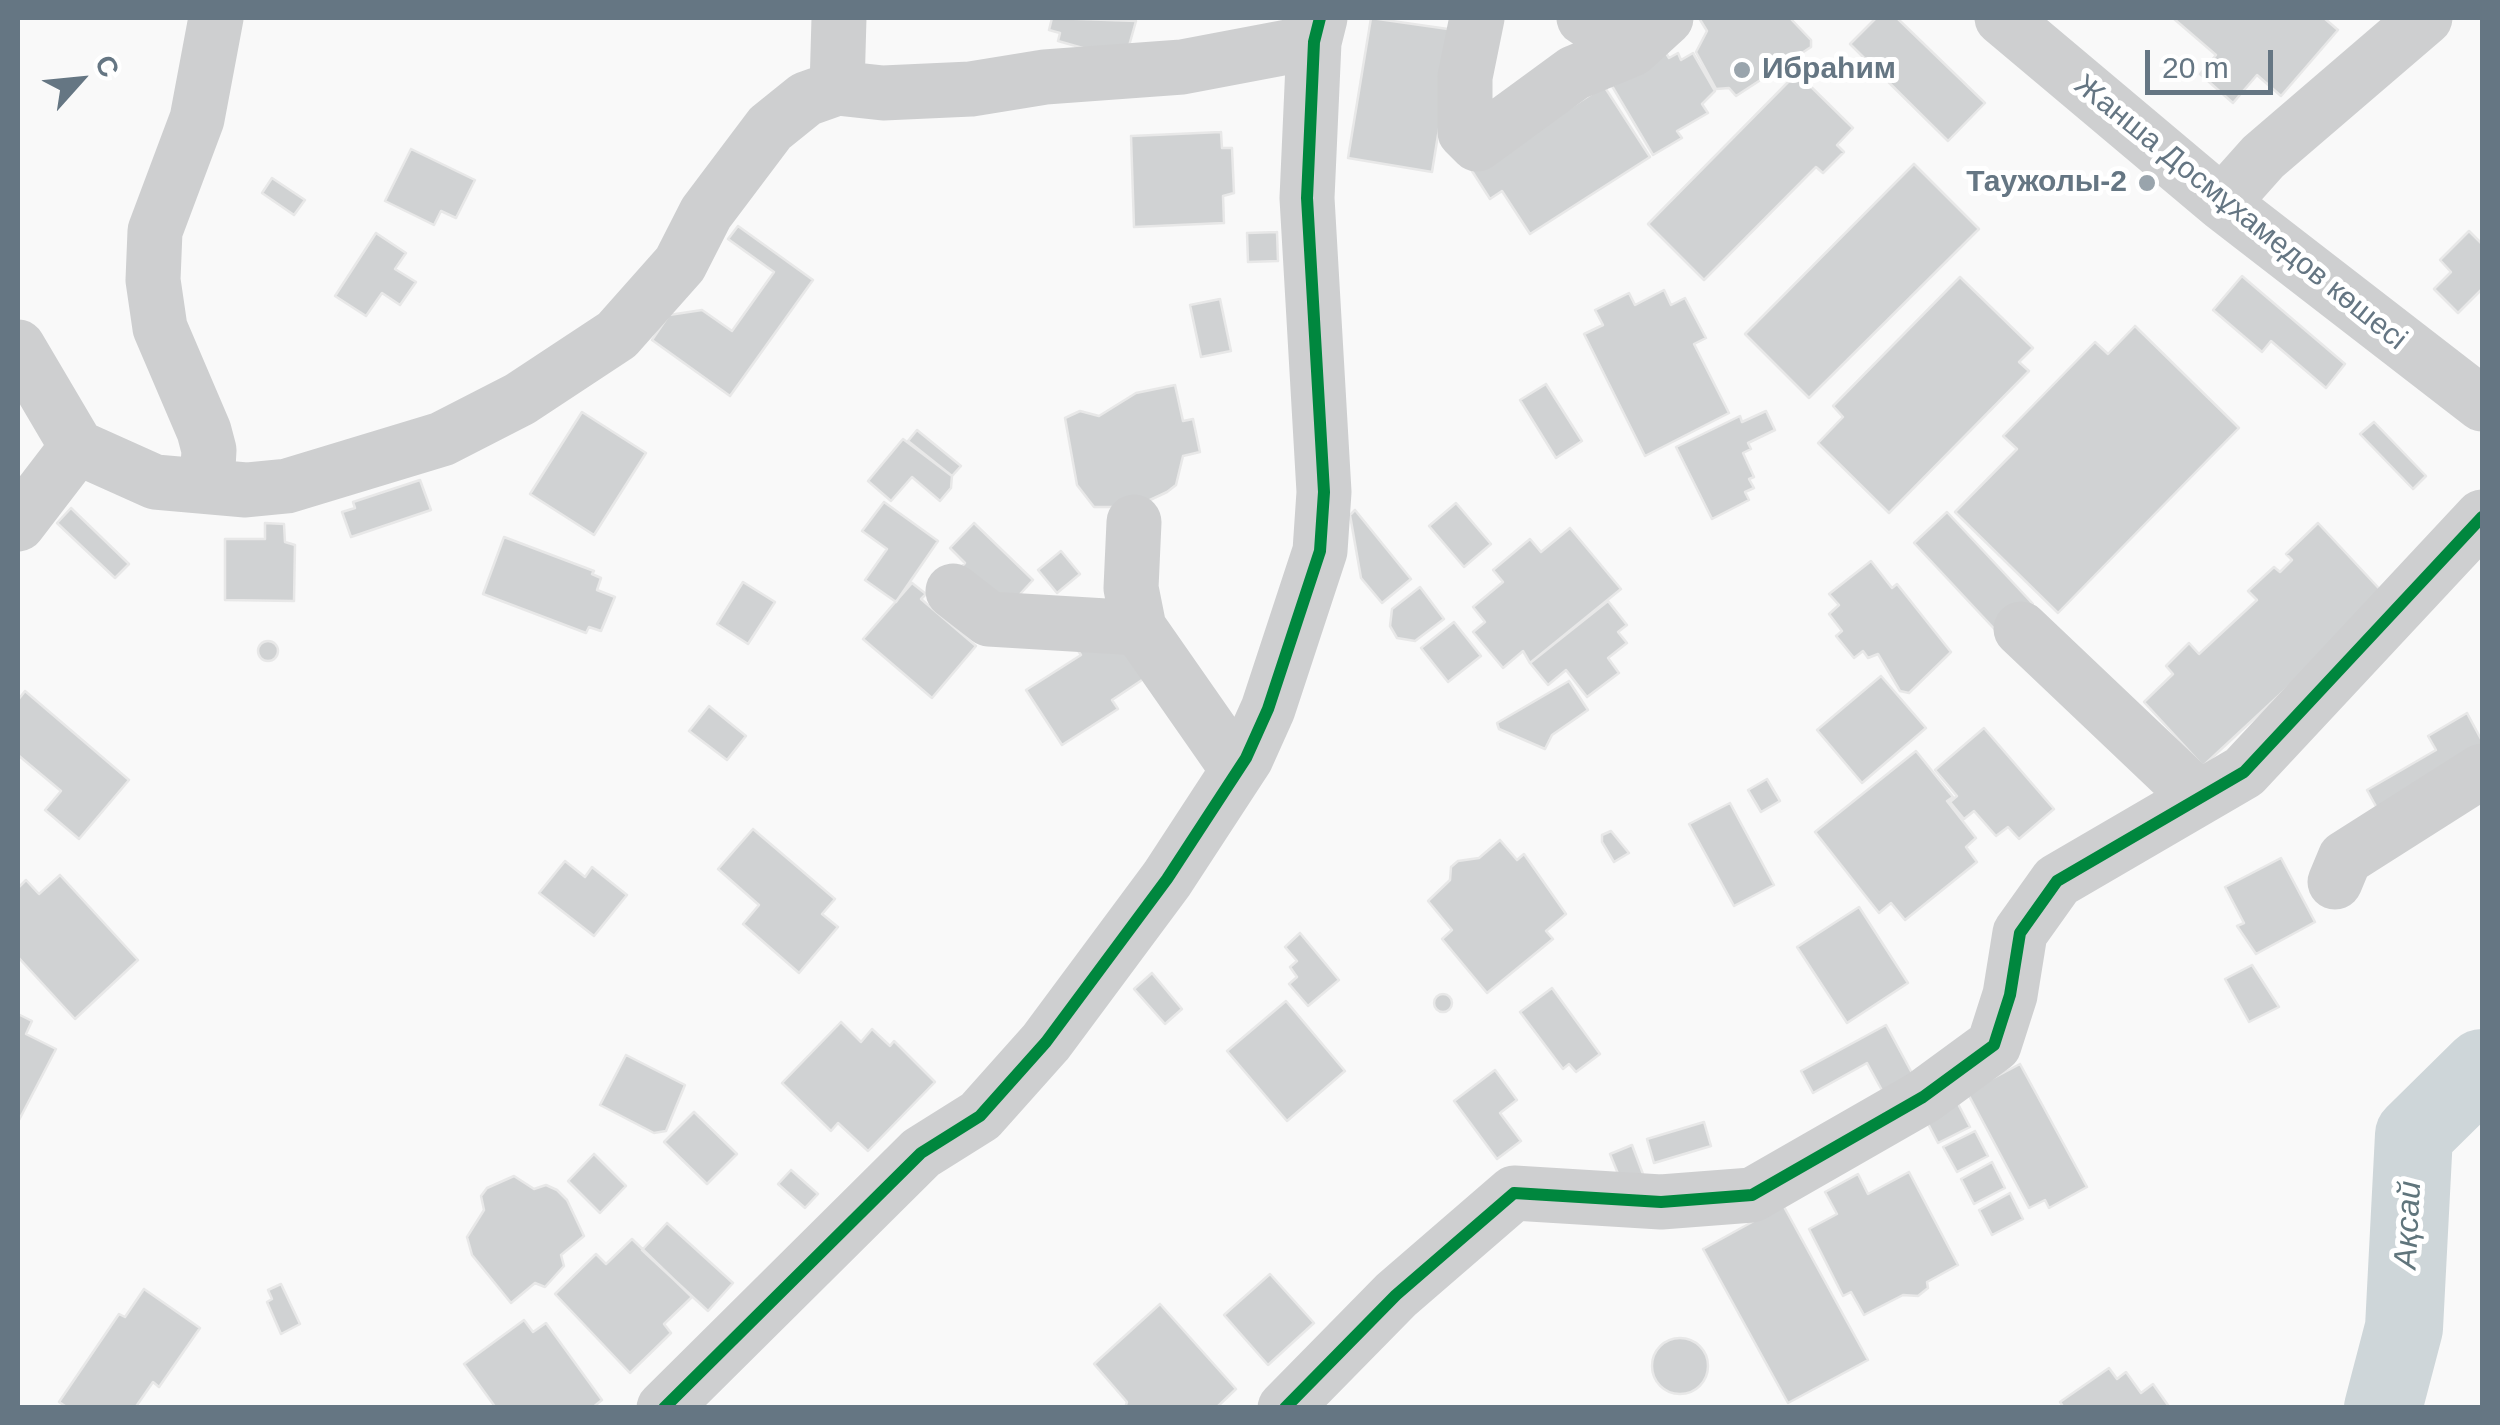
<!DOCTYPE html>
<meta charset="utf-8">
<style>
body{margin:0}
#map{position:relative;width:2500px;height:1425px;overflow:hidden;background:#f9f9f9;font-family:Arial,sans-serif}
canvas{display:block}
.frame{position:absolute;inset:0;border:20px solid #657683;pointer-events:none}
.north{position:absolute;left:30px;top:30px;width:100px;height:100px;-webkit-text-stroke:8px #fff;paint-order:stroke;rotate:63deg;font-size:28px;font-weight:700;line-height:40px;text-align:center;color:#657683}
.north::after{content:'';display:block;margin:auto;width:35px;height:45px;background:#657683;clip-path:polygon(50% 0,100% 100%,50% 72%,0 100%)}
.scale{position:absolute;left:2145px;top:50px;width:128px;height:45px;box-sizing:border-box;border:5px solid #657683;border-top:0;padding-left:12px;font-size:30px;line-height:35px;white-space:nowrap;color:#657683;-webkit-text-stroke:8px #fff;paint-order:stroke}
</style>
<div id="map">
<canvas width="2500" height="1425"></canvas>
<div class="frame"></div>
<div class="north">С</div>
<div class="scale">20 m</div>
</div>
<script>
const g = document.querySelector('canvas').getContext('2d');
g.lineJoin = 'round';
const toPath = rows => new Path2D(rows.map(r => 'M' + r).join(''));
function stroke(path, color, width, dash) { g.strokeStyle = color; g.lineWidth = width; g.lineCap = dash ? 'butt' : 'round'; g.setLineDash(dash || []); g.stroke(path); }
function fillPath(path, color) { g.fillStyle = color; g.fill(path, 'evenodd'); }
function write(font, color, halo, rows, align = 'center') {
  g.font = font + ' Arial,sans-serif'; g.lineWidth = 10; g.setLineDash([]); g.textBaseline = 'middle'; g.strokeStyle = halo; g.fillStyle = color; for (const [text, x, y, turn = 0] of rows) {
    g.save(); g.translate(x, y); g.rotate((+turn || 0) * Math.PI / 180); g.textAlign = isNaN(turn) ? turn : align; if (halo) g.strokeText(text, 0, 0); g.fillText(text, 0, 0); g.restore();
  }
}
stroke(toPath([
 [2383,1408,2404,1328,2414,1135,2482,1068]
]), '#ced6d9', 78);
const building = toPath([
 [1052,18,1136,21,1125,60,1058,41,1060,33,1049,30,1052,18],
 [1371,18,1455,30,1432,172,1348,158,1371,18],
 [1699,18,1790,18,1811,40,1811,47,1736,96,1729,88,1716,89,1696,52,1707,31,1699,18],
 [1876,18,1897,18,1985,103,1948,141,1850,44,1876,18],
 [2173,18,2324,18,2338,30,2281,96,2257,75,2233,103,2200,74,2216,55,2173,18],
 [1666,53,1669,58,1678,53,1681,60,1693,53,1715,91,1702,104,1708,113,1677,131,1682,138,1653,155,1612,86,1666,53],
 [1797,73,1853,128,1837,145,1844,152,1823,173,1816,167,1704,280,1648,224,1797,73],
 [1604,86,1650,157,1530,234,1502,191,1490,199,1472,171,1604,86],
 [1221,132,1222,148,1232,148,1234,193,1223,196,1224,223,1134,227,1131,136,1221,132],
 [411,149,475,180,456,218,441,211,434,225,385,201,411,149],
 [1914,164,1979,229,1809,398,1745,334,1914,164],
 [272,178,305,200,294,215,262,193,272,178],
 [738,226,813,280,730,396,652,340,669,315,702,310,732,331,774,272,728,239,738,226],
 [2469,231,2482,244,2482,289,2458,313,2434,289,2451,272,2440,260,2469,231],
 [1277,232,1278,261,1248,262,1247,233,1277,232],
 [376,233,406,253,395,269,416,282,400,305,382,293,366,316,335,296,376,233],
 [2242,276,2345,364,2326,388,2271,341,2262,352,2213,310,2242,276],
 [1960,277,2033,348,2019,362,2029,371,1889,513,1818,443,1843,417,1833,406,1960,277],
 [1664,290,1671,305,1685,298,1706,338,1694,344,1729,413,1645,456,1584,334,1603,325,1595,310,1629,293,1635,305,1664,290],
 [1220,299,1231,351,1201,357,1190,305,1220,299],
 [2135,326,2239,428,2058,613,1955,512,2017,449,2003,436,2095,342,2108,354,2135,326],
 [1546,384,1582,441,1556,458,1520,400,1546,384],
 [1175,385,1183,421,1193,419,1200,452,1183,456,1176,485,1167,492,1135,507,1094,507,1077,485,1065,418,1080,411,1099,416,1136,393,1175,385],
 [1766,411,1775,430,1748,443,1751,449,1743,453,1754,477,1749,479,1754,488,1745,492,1749,500,1712,519,1676,447,1740,416,1742,422,1766,411],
 [582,412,646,453,594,535,530,494,582,412],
 [2374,422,2426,476,2413,489,2360,434,2374,422],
 [917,430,961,466,952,476,908,441,917,430],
 [903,439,952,476,951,488,940,501,912,477,891,501,868,481,903,439],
 [420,480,431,510,351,537,342,512,355,508,353,502,420,480],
 [884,502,938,541,896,602,865,580,887,549,862,531,884,502],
 [1456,503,1491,544,1464,567,1429,526,1456,503],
 [71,508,129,564,115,578,57,523,71,508],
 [1355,510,1411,579,1382,603,1361,578,1350,515,1355,510],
 [1947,512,2033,604,2000,635,1914,543,1947,512],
 [265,523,284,524,285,542,295,545,294,601,225,600,225,539,265,539,265,523],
 [974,523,1033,580,1000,616,955,573,965,563,950,548,974,523],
 [2318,523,2386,596,2203,766,2144,702,2173,674,2166,666,2189,643,2199,654,2257,600,2248,591,2274,567,2280,572,2292,560,2286,554,2318,523],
 [1570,528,1621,589,1530,663,1523,651,1503,668,1473,632,1485,622,1473,607,1503,582,1493,570,1530,539,1541,552,1570,528],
 [504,537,594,571,592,574,601,578,597,590,615,597,601,631,589,627,586,633,483,594,504,537],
 [1061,551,1080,574,1057,593,1038,570,1061,551],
 [1871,561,1892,588,1897,584,1951,652,1909,693,1900,691,1878,654,1868,658,1863,651,1854,658,1836,636,1842,631,1829,614,1839,605,1829,594,1871,561],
 [743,582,775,602,748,644,717,624,743,582],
 [912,583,926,594,921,599,976,646,932,698,863,639,912,583],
 [1420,587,1444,619,1415,641,1397,638,1390,626,1392,609,1420,587],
 [1608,601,1627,625,1618,632,1627,643,1608,658,1619,673,1587,697,1566,670,1548,685,1530,663,1608,601],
 [1454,622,1481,656,1448,682,1421,648,1454,622],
 '258 651a10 10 0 1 1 20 0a10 10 0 1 1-20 0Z',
 [1073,643,1133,654,1148,676,1112,700,1118,709,1062,745,1026,690,1081,655,1073,643],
 [1881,676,1926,728,1862,783,1817,730,1881,676],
 [1569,681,1588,710,1552,735,1545,749,1499,729,1497,723,1569,681],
 [25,691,129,780,79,839,45,810,61,791,18,755,18,700,25,691],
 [709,706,746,736,727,760,689,731,709,706],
 [2467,713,2482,741,2482,761,2383,819,2367,790,2436,750,2428,736,2467,713],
 [1984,728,2054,809,2019,839,2008,827,1996,836,1974,811,1964,819,1950,802,1957,796,1935,770,1984,728],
 [1916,751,1953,797,1947,801,1976,838,1966,847,1977,862,1905,920,1891,903,1879,913,1815,832,1916,751],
 [1767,779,1780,801,1761,812,1748,790,1767,779],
 [1730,803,1774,885,1734,906,1689,824,1730,803],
 [753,829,835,899,822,914,838,927,799,973,743,924,759,905,718,869,753,829],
 [1611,831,1629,853,1614,862,1602,842,1602,835,1611,831],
 [1500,840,1517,860,1524,854,1566,914,1546,931,1553,939,1487,993,1442,939,1452,930,1428,901,1450,880,1451,867,1458,861,1479,858,1500,840],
 [2281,858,2315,922,2256,954,2237,926,2244,923,2225,887,2281,858],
 [565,861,585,877,592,867,627,895,594,936,539,893,565,861],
 [60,875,138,960,75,1019,18,957,18,888,26,880,39,894,60,875],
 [1859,907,1908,983,1847,1023,1797,947,1859,907],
 [1300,933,1339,980,1308,1006,1289,984,1297,977,1290,967,1297,961,1285,947,1300,933],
 [2252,965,2279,1007,2249,1022,2225,979,2252,965],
 [1152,973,1182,1009,1165,1024,1134,989,1152,973],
 [1552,988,1600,1054,1576,1072,1569,1064,1563,1069,1520,1012,1552,988],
 '1434 1003a9 9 0 1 1 18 0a9 9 0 1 1-18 0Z',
 [1286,1001,1345,1071,1287,1121,1227,1051,1286,1001],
 [18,1014,32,1021,26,1034,56,1049,18,1122,18,1014],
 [841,1022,861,1042,872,1029,890,1046,894,1041,935,1082,868,1151,838,1123,831,1131,782,1083,841,1022],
 [1886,1025,1919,1086,1889,1103,1867,1063,1813,1093,1801,1071,1886,1025],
 [626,1055,685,1085,666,1131,654,1133,600,1105,626,1055],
 [2020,1064,2087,1187,2049,1208,2045,1200,2029,1208,1967,1092,2020,1064],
 [1495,1070,1517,1100,1500,1113,1521,1141,1497,1159,1454,1101,1495,1070],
 [1957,1102,1970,1127,1938,1143,1925,1118,1957,1102],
 [694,1112,737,1154,707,1184,664,1142,694,1112],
 [1704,1122,1711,1146,1654,1163,1647,1139,1704,1122],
 [1975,1131,1988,1156,1957,1172,1943,1147,1975,1131],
 [1632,1145,1646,1182,1625,1191,1610,1154,1632,1145],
 [594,1154,626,1186,600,1213,568,1181,594,1154],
 [1992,1162,2005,1188,1974,1204,1961,1179,1992,1162],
 [791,1170,818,1194,805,1208,778,1184,791,1170],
 [1909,1172,1958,1265,1927,1282,1928,1288,1918,1296,1903,1295,1864,1315,1851,1292,1843,1296,1809,1229,1837,1214,1825,1192,1858,1174,1868,1194,1909,1172],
 [514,1176,534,1189,546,1185,557,1190,567,1200,584,1236,561,1255,564,1266,545,1287,535,1283,511,1303,472,1255,467,1237,484,1210,481,1196,487,1188,514,1176],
 [2010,1193,2023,1219,1992,1235,1979,1210,2010,1193],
 [1783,1205,1868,1360,1788,1403,1703,1249,1783,1205],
 [667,1223,733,1283,708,1311,642,1250,667,1223],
 [632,1239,692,1297,664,1324,671,1333,630,1373,555,1294,596,1254,606,1264,632,1239],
 [1270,1274,1314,1323,1268,1365,1224,1315,1270,1274],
 [281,1284,300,1324,281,1334,267,1302,272,1299,268,1290,281,1284],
 [144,1289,200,1328,159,1387,153,1382,135,1408,68,1408,59,1402,119,1314,125,1317,144,1289],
 [1160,1304,1236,1389,1216,1408,1125,1408,1127,1402,1094,1364,1160,1304],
 [524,1320,533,1332,546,1323,602,1400,592,1408,496,1408,464,1364,524,1320],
 '1652 1366a28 28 0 1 1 56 0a28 28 0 1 1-56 0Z',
 [2109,1368,2117,1379,2126,1372,2141,1393,2153,1384,2170,1408,2064,1408,2060,1402,2109,1368]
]);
fillPath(building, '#d0d2d3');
stroke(building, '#e8e8e8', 2.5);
stroke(toPath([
 [1477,18,1465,77,1465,132,1477,144,1574,73,1632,49,1666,18],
 [1584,18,1632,49],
 [2002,18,2222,203,2482,404],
 [837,88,839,18],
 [2222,203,2263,157,2425,18],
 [18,347,77,447,155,482,246,490,287,486,442,439,520,399,617,335,680,264,706,213,770,128,806,99,837,88,883,93,971,89,1045,77,1182,67,1314,42],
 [207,485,209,450,204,431,160,328,153,280,155,231,197,119,216,18],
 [1134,522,1131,588,1139,628],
 [18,524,77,447],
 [953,591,989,619,1139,628,1238,770],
 [2021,629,2199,798],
 [2335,882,2345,858,2482,771],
 [664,1408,921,1153,980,1116,1046,1042,1167,879,1246,758,1268,709,1320,551,1324,492,1307,198,1314,42,1320,18],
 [1285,1408,1396,1295,1514,1193,1661,1202,1752,1195,1923,1097,1994,1045,2010,995,2020,933,2057,881,2244,772,2482,517]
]), '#cecfd0', 55);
stroke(toPath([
 [664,1408,921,1153,980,1116,1046,1042,1167,879,1246,758,1268,709,1320,551,1324,492,1307,198,1314,42,1320,18],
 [1285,1408,1396,1295,1514,1193,1661,1202,1752,1195,1923,1097,1994,1045,2010,995,2020,933,2057,881,2244,772,2482,517]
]), '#00873e', 12);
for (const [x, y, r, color] of [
 [1742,70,10,"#99a4ac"],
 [2147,183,10,"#99a4ac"]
]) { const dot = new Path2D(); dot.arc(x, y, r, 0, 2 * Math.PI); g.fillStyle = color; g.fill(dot); stroke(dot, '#fff', 4); }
write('bold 30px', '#657683', '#fff', [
 ["Ибраһим",1762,70],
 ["Таужолы-2",2127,183,"right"]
], 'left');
write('30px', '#657683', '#fff', [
 ["Жанша Досмұхамедов көшесі",2240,213,39]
]);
write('italic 32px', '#60757c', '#fff', [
 ["Ақсай",2409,1225,-87]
]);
</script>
